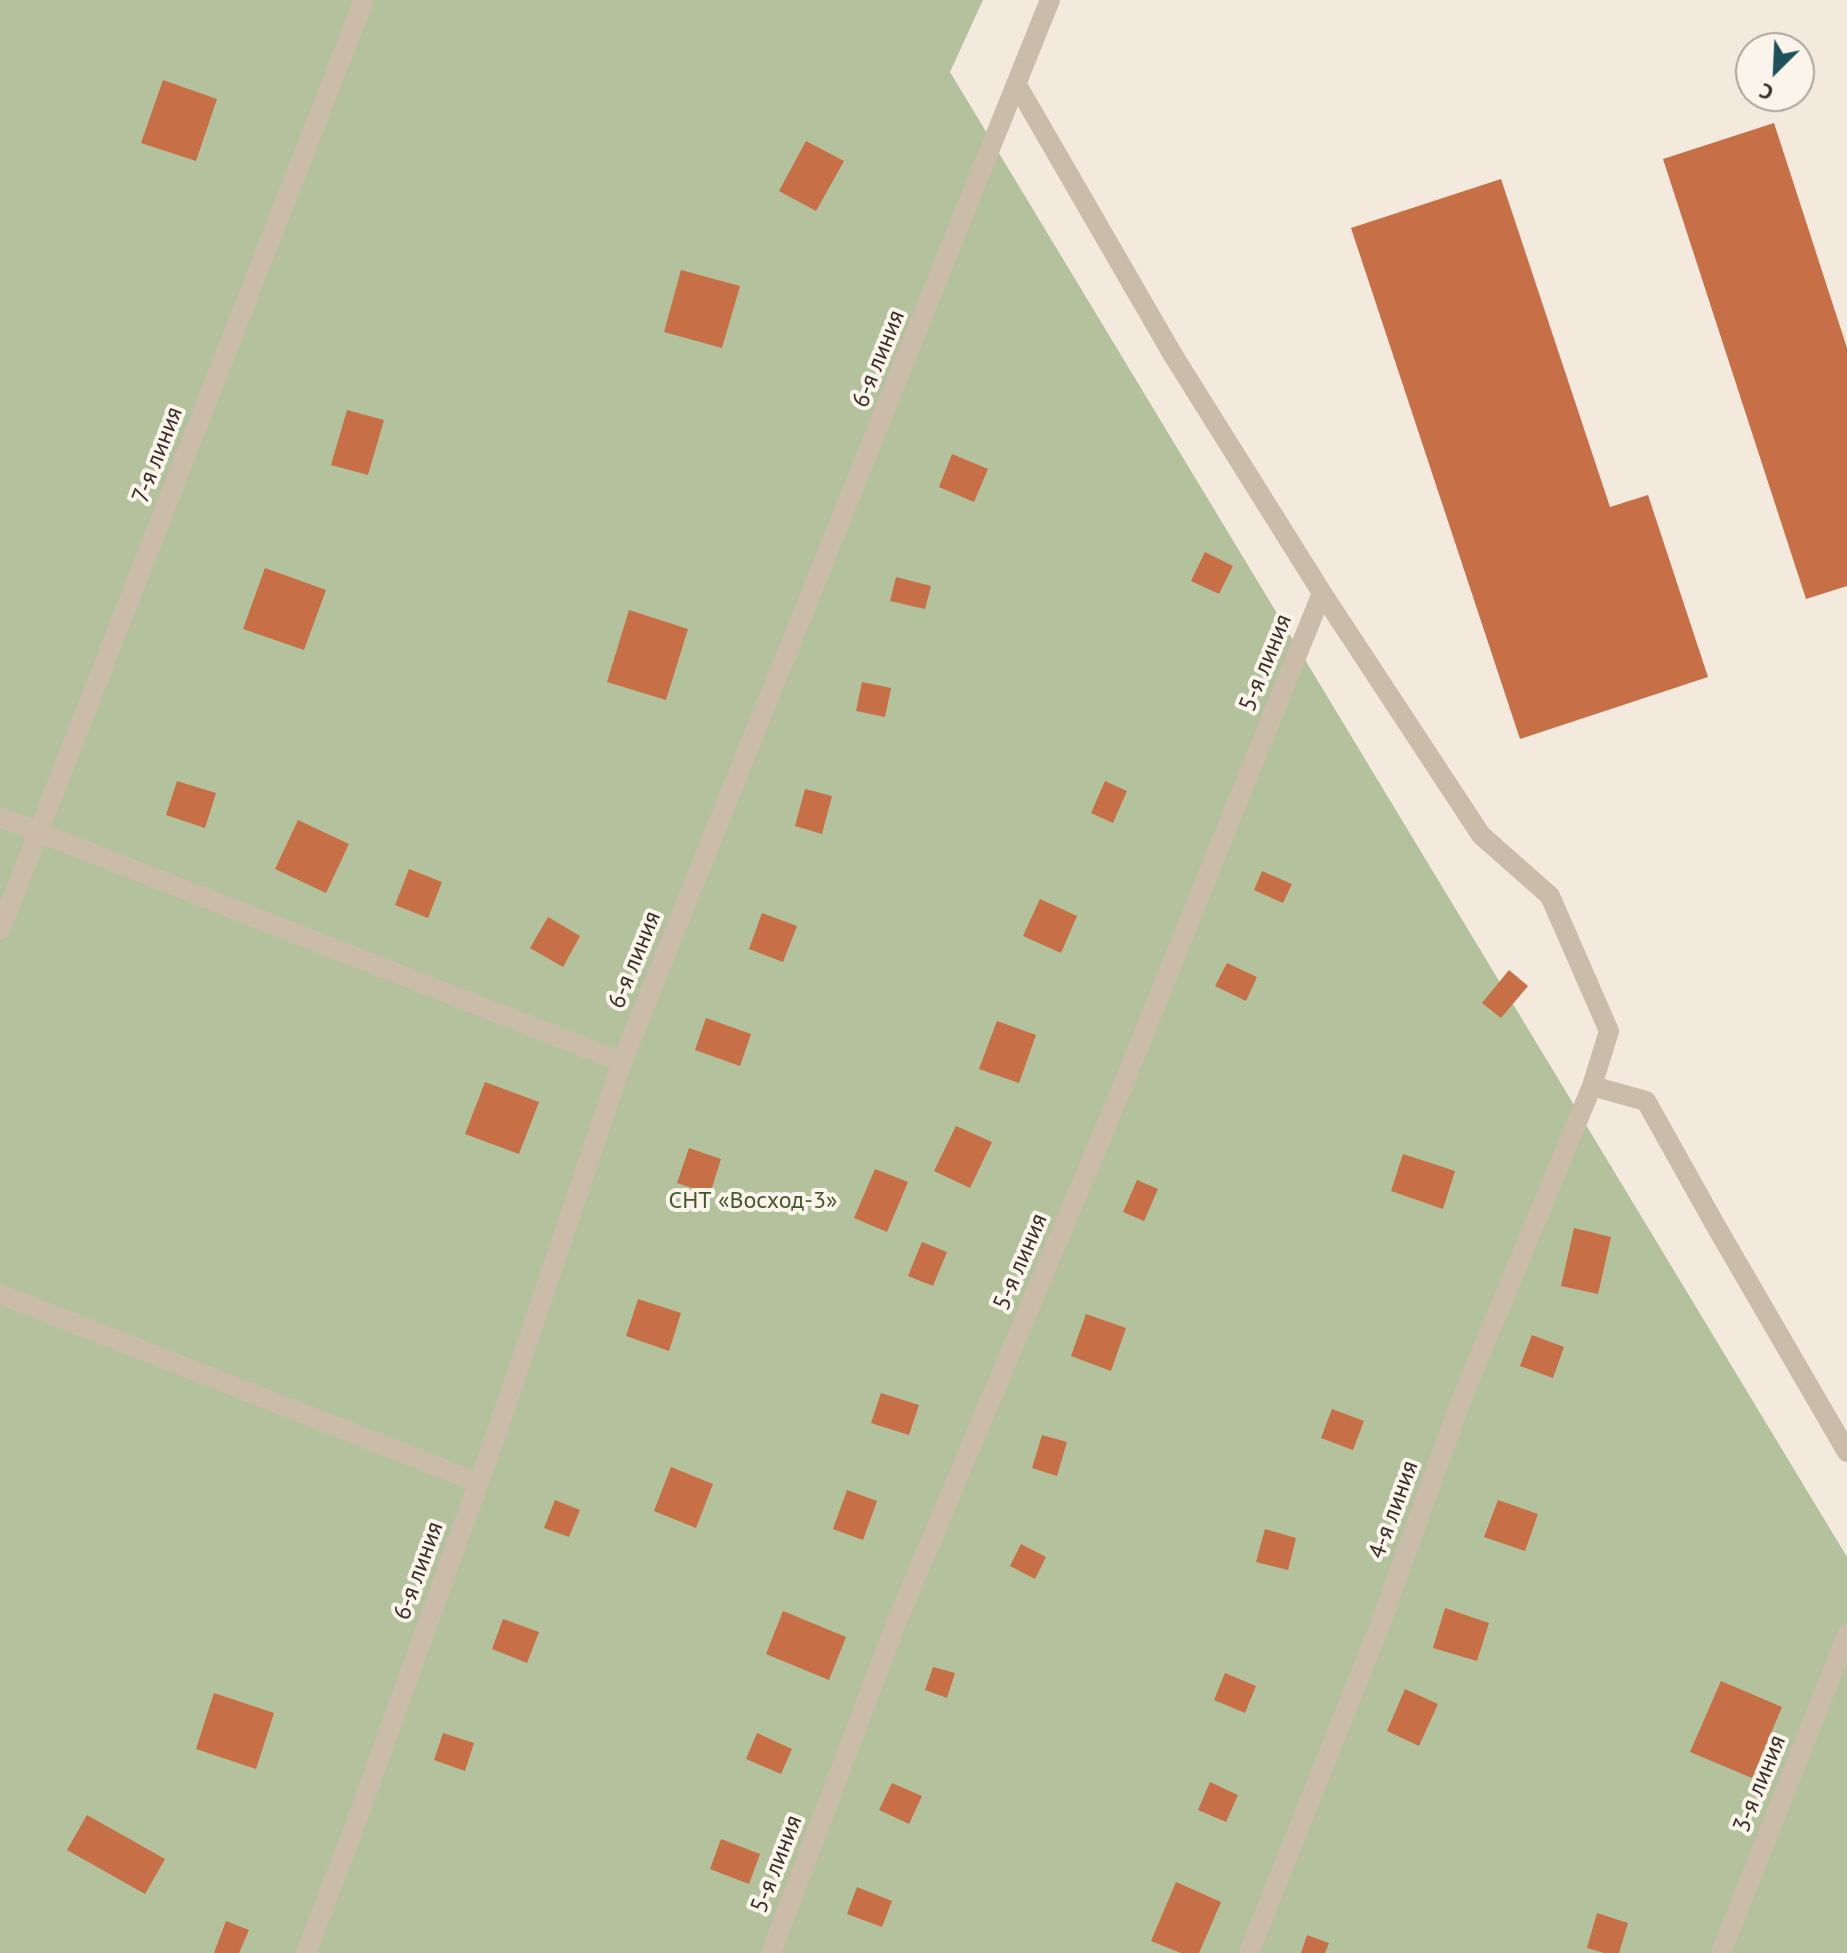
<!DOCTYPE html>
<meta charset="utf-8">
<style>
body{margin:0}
#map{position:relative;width:1847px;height:1953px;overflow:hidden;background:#f3eadd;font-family:"PT Sans",sans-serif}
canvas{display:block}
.north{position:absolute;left:1735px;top:32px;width:80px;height:80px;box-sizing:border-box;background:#faf4ea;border:2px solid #aca59d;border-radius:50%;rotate:204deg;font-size:22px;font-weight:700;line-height:32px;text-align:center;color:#382f29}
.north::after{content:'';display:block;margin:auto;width:28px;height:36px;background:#1e525a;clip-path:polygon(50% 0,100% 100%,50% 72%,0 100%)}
</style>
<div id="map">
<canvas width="1847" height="1953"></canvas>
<div class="north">С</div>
</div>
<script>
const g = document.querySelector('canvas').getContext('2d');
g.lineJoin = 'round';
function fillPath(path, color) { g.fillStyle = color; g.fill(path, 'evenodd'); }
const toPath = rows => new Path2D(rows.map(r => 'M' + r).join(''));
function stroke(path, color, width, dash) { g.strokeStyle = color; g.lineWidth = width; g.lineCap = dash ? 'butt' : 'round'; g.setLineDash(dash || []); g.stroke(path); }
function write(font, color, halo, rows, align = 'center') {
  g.font = font + ' "PT Sans",sans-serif'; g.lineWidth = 8; g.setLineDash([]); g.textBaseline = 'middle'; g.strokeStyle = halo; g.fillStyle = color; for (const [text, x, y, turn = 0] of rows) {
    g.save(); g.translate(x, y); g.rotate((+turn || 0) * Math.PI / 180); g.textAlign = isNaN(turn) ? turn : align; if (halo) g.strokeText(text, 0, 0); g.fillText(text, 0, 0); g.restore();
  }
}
fillPath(toPath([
 [0,0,983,0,950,72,1847,1557,1847,1953,0,1953]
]), '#b3c29d');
fillPath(toPath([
 [163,80,217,99,196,161,141,143],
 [1774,123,1847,348,1847,586,1806,599,1663,159],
 [806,141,844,161,816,211,779,191],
 [1501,179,1610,507,1648,495,1708,677,1520,739,1351,228],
 [681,270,740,286,722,348,664,332],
 [347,410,384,420,368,475,331,465],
 [952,454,988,469,974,502,939,487],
 [1205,552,1233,566,1219,594,1191,581],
 [265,568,326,590,304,650,243,629],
 [896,577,931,586,925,609,890,601],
 [629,610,688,629,666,700,607,682],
 [862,682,891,688,885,717,856,711],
 [177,781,216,793,205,828,166,815],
 [1105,781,1127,791,1113,823,1091,813],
 [805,789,832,796,822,834,795,826],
 [298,820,349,844,326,893,275,869],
 [409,869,442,882,428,918,395,905],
 [1262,871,1292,884,1283,903,1254,890],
 [1040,899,1077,916,1061,953,1023,936],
 [762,913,797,926,783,962,749,949],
 [548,917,580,936,563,967,530,948],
 [1227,963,1257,977,1246,1001,1215,986],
 [1509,970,1528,986,1501,1018,1482,1003],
 [706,1018,751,1034,740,1066,695,1050],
 [997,1021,1036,1035,1019,1083,979,1069],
 [485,1082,539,1102,519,1154,465,1134],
 [956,1126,992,1142,970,1188,934,1171],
 [689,1148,721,1159,710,1194,677,1183],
 [1403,1154,1455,1171,1443,1209,1391,1191],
 [875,1169,908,1182,887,1232,854,1218],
 [1137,1180,1158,1189,1144,1221,1123,1212],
 [1574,1228,1611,1237,1598,1294,1561,1286],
 [922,1242,947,1252,933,1286,908,1276],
 [638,1299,681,1313,669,1351,626,1336],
 [1086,1314,1126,1328,1111,1371,1071,1356],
 [1532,1335,1564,1347,1553,1378,1520,1366],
 [881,1393,919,1405,909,1435,871,1423],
 [1332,1409,1364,1421,1353,1450,1321,1438],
 [1042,1435,1067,1442,1057,1476,1032,1468],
 [671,1467,713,1484,696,1528,654,1511],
 [847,1490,877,1501,863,1540,833,1529],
 [555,1500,580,1510,569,1537,544,1528],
 [1498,1500,1538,1514,1525,1551,1484,1537],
 [1265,1529,1296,1538,1288,1570,1256,1562],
 [1021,1544,1046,1557,1035,1579,1010,1566],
 [1445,1608,1489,1623,1477,1661,1433,1648],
 [783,1611,846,1637,829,1680,766,1654],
 [503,1619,539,1632,527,1663,492,1649],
 [933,1667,955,1673,947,1698,925,1690],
 [1225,1673,1256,1686,1245,1713,1214,1700],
 [1721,1681,1782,1707,1752,1778,1690,1752],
 [1405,1689,1438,1704,1419,1746,1387,1731],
 [214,1693,274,1713,256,1769,196,1749],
 [443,1733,474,1743,465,1771,434,1760],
 [757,1733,792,1749,781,1774,746,1759],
 [1210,1782,1238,1795,1226,1822,1198,1810],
 [892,1783,922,1796,909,1824,879,1810],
 [87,1815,165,1859,145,1894,67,1850],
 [721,1839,760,1854,749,1884,710,1869],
 [1176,1882,1221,1902,1199,1953,1181,1953,1151,1941],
 [857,1887,892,1901,882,1927,847,1914],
 [1597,1913,1628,1923,1619,1953,1604,1953,1587,1948],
 [226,1921,249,1930,239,1953,214,1953],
 [1307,1935,1329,1943,1325,1953,1301,1953]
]), '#c76f47');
stroke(toPath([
 [1017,85,1173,355,1322,593,1481,835,1550,896,1609,1031,1592,1086,1646,1101,1717,1228,1847,1452],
 [0,817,622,1062],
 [0,930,364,0],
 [0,1294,479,1483],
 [306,1953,351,1836,498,1429,622,1062,1050,0],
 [771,1953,895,1626,1114,1107,1322,593],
 [1249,1953,1377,1633,1462,1398,1592,1086],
 [1721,1953,1847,1635]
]), '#cbbba9', 20);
write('24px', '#382f29', '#faf4ea', [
 ["6-я линия",879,359,-68],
 ["7-я линия",158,455,-69],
 ["5-я линия",1266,663,-68],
 ["6-я линия",635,960,-68],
 ["5-я линия",1021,1262,-67],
 ["4-я линия",1394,1510,-70],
 ["6-я линия",419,1571,-70],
 ["3-я линия",1760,1784,-68],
 ["5-я линия",777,1864,-69]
]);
write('24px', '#44572c', '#faf4ea', [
 ["СНТ «Восход-3»",753,1201]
]);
</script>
